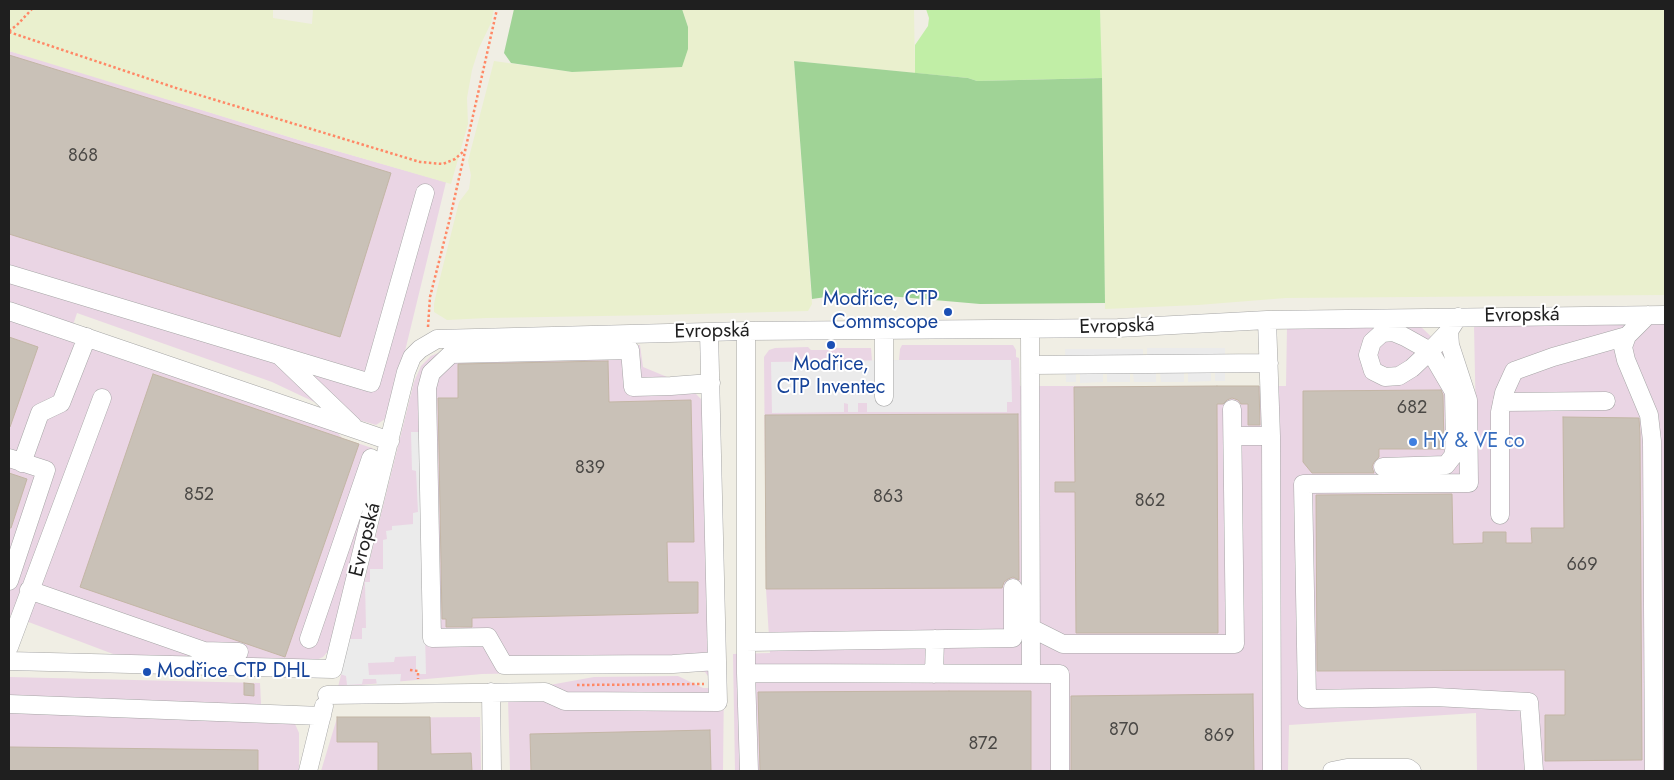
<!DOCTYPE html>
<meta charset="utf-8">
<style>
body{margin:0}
#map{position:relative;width:1674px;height:780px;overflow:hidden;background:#f0eee4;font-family:Jost,sans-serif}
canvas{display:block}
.frame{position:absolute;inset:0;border:10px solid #1f1f1f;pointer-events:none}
</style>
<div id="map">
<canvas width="1674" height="780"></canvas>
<div class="frame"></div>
</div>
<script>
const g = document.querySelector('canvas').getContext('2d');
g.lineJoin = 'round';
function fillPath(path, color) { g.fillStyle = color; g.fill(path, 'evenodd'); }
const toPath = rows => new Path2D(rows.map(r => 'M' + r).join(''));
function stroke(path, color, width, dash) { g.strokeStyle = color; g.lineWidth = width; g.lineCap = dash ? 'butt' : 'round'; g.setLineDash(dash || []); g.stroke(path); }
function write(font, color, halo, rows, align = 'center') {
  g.font = font + ' Jost,sans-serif'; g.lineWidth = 4; g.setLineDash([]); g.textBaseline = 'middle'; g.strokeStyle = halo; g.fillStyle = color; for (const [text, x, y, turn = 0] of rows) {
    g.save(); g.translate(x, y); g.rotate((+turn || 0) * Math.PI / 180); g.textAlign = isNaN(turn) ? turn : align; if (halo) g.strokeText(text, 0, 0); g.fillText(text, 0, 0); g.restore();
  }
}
fillPath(toPath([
 [9,51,45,61,299,140,446,182,390,413,385,419,376,425,342,415,272,382,77,313,73,325,9,303],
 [9,318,337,432,342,438,372,448,375,452,376,461,332,647,323,657,314,661,121,657,10,615,9,616],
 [1665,323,1665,771,1477,771,1476,713,1289,725,1288,771,735,771,733,654,770,653,766,589,764,357,769,350,775,348,808,347,811,350,830,350,832,348,871,348,872,361,899,360,900,349,902,345,1013,345,1016,350,1016,357,1019,358,1020,386,1217,386,1223,387,1224,386,1286,386,1287,327,1419,325,1441,346,1458,392,1477,475,1474,325],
 [640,345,643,367,672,379,696,394,702,400,724,679,723,771,510,771,508,699,544,686,594,677,678,676,703,688,709,688,711,680,705,672,695,670,482,674,338,687,414,382,421,366,431,356,445,350],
 [9,677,260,683,262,723,295,724,299,733,299,771,9,771],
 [480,717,481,771,321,771,337,718]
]), '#ead5e4');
fillPath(toPath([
 [9,9,273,9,273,18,312,24,313,9,494,9,491,23,479,48,472,70,467,98,468,124,451,184,299,140,9,51],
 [682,9,914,9,915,73,794,61,812,304,808,311,659,315,487,318,447,320,434,312,434,304,438,286,459,202,469,189,471,175,468,161,494,61,572,72,688,49,688,27],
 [1100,9,1665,9,1665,295,1286,298,1198,305,1105,309]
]), '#eaf0ce');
fillPath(toPath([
 [926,9,1100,9,1102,78,977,81,968,78,915,73,915,45,928,26,929,18]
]), '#c1eea6');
fillPath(toPath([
 [514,9,682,9,688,27,688,49,682,67,572,72,511,63,504,53],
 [794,61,968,78,977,81,1102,78,1105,303,980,304,854,293,812,299]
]), '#a0d396');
fillPath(toPath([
 [1147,348,1225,348,1225,381,1215,381,1215,372,1211,372,1211,381,1188,382,1188,372,1184,372,1184,382,1161,382,1160,372,1156,373,1156,382,1134,382,1133,373,1130,373,1130,382,1107,382,1107,373,1103,373,1103,382,1080,383,1080,373,1076,372,1076,382,1066,382,1065,349,1143,349,1143,358,1147,358],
 [899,360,1011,360,1012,402,1007,402,1007,412,867,412,867,403,858,403,858,412,848,412,848,404,844,403,844,412,772,413,771,362],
 [411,432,420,432,426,674,416,674,416,656,395,657,394,662,368,663,369,675,401,674,400,684,377,685,376,679,363,679,362,684,347,685,346,676,340,674,348,639,362,639,362,628,366,628,365,582,370,582,370,569,383,569,383,540,387,539,386,531,392,530,392,526,413,524,413,513,418,512,416,471,412,470]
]), '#ebebeb');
const building = toPath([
 [9,55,391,173,340,337,9,234,9,55],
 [9,337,38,347,10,427,9,426,9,337],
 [608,361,609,402,691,400,694,542,667,542,668,582,698,582,698,613,472,618,472,627,446,627,446,619,442,619,438,398,458,398,458,364,608,361],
 [153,374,359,444,285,657,80,587,153,374],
 [1217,386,1259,386,1260,425,1248,425,1248,404,1241,404,1238,400,1232,398,1227,400,1223,404,1217,404,1218,633,1076,633,1075,492,1055,492,1055,482,1075,482,1074,387,1217,386],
 [1441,390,1443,395,1444,449,1379,449,1379,457,1374,462,1372,467,1374,473,1312,473,1303,462,1303,391,1441,390],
 [1018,414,1019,580,1013,577,1008,579,1004,582,1002,588,766,589,765,415,1018,414],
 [1563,417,1639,418,1640,434,1642,760,1545,761,1545,715,1565,715,1565,670,1317,671,1316,495,1452,494,1453,544,1483,543,1483,532,1506,532,1506,543,1532,543,1531,528,1564,528,1563,417],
 [9,473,27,479,11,528,9,528,9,473],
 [244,683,254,684,254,696,244,695,244,683],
 [949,691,1031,691,1031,771,760,771,758,692,949,691],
 [1253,694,1254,771,1071,771,1071,696,1253,694],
 [337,717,430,717,431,754,471,753,472,771,378,771,378,742,337,742,337,717],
 [710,730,711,771,531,771,530,734,710,730],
 [9,747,258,750,258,771,9,771,9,747]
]);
fillPath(building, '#c9c1b7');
stroke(building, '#c3b6a5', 1);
const minor = toPath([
 [9,274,371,383,425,193],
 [9,311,390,441],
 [1648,315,1627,336,1623,347,1626,360,1649,415,1652,441,1654,771],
 [1458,317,1449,331,1450,345,1468,400,1469,483,1303,484,1307,699,1435,697,1529,702,1534,771],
 [1030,329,1031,674],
 [884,330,884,397],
 [746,331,746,673,1060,674,1060,771],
 [281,357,353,426],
 [1031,365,1269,363],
 [711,383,671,386,633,387,630,350,451,354,431,373,427,388,432,638,488,637,504,665,673,664,717,661],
 [1502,402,1606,401],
 [1233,436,1271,436,1267,320],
 [1271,436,1272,771],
 [9,458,46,470,9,581],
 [22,463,40,413,61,403,87,337],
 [1383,467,1446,465,1453,456,1455,446,1454,392,1430,351,1405,337,1393,332,1382,333,1372,342,1368,355,1373,371,1385,377,1399,376,1412,368,1430,351,1449,331],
 [1500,515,1500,412,1504,393,1514,371,1553,357,1627,336],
 [29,590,204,651,239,652],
 [1031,628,1063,644,1235,644,1232,409],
 [309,639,371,458],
 [746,642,1013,638,1013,588],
 [9,647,102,398],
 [9,661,333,669,406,372,412,357,420,349,437,339,746,331,1118,328,1267,320,1665,315],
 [746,673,749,771],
 [934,674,935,639],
 [491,692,492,771],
 [327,695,545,692,565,701,718,702,709,332],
 [9,704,322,716],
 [308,771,324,706],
 [1332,771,1347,768,1408,768,1412,771]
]);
stroke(minor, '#a6a6a6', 19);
stroke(toPath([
 [9,31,17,25,32,9],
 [9,32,176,88,420,162,443,164,455,159,465,150],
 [428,327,430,297,450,218,497,9],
 [410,670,418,671,418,679],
 [577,685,704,684]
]), '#f86', 2.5, [2.5, 2.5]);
stroke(minor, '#fff', 18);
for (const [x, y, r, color] of [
 [948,312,5,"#1a4fb4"],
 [831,345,5,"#1a4fb4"],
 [1413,442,5,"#3f7fe0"],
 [147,672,5,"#1a4fb4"]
]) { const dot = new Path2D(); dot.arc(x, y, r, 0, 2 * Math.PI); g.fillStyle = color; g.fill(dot); stroke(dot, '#fff', 2); }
write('18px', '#4a4845', null, [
 ["868",83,157],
 ["682",1412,409],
 ["839",590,469],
 ["852",199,496],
 ["863",888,498],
 ["862",1150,502],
 ["669",1582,566],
 ["870",1124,731],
 ["869",1219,737],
 ["872",983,745]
]);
write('20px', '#164399', '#fff', [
 ["Modřice, CTP",938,300],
 ["Commscope",938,323],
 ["Modřice,",831,365,"center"],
 ["CTP Inventec",831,388,"center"],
 ["Modřice CTP DHL",157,672,"left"]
], 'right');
write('20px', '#1f1f1f', '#fff', [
 ["Evropská",1522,316,-1],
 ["Evropská",1117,327,-2],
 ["Evropská",712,332,-1],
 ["Evropská",366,540,-76]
]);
write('20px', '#366cbe', '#fff', [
 ["HY & VE co",1423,442]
], 'left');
</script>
